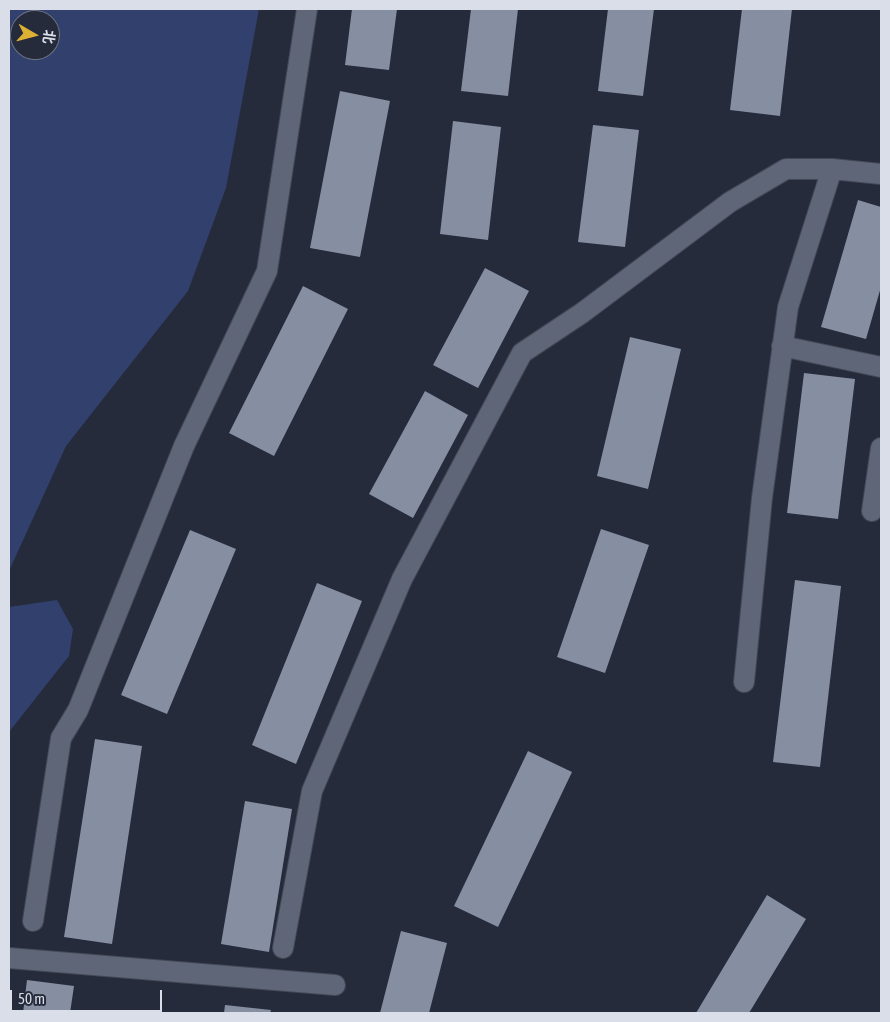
<!DOCTYPE html>
<meta charset="utf-8">
<style>
body{margin:0}
#map{position:relative;width:890px;height:1022px;overflow:hidden;background:#252b3b;font-family:"Asap Condensed","Noto Sans SC",sans-serif}
canvas{display:block}
.frame{position:absolute;inset:0;border:10px solid #d9dee8;pointer-events:none}
.north{position:absolute;left:10px;top:10px;width:50px;height:50px;box-sizing:border-box;background:#252b3b;border:1px solid #6d7380;border-radius:50%;rotate:98deg;font-size:14px;font-weight:700;line-height:20px;text-align:center;color:#d9dee8}
.north::after{content:'';display:block;margin:auto;width:18px;height:22px;background:#ddb133;clip-path:polygon(50% 0,100% 100%,50% 72%,0 100%)}
.scale{position:absolute;left:10px;top:990px;width:152px;height:22px;box-sizing:border-box;border:2px solid #d9dee8;border-top:0;padding-left:6px;font-size:15px;line-height:18px;white-space:nowrap;color:#d9dee8;-webkit-text-stroke:4px #252b3b;paint-order:stroke}
</style>
<div id="map">
<canvas width="890" height="1022"></canvas>
<div class="frame"></div>
<div class="north">北</div>
<div class="scale">50 m</div>
</div>
<script>
const g = document.querySelector('canvas').getContext('2d');
g.lineJoin = 'round';
function fillPath(path, color) { g.fillStyle = color; g.fill(path, 'evenodd'); }
const toPath = rows => new Path2D(rows.map(r => 'M' + r).join(''));
function stroke(path, color, width, dash) { g.strokeStyle = color; g.lineWidth = width; g.lineCap = dash ? 'butt' : 'round'; g.setLineDash(dash || []); g.stroke(path); }
fillPath(toPath([
 [9,9,259,9,226,188,188,291,66,446,9,571],
 [20,20,50,20,50,50,20,50],
 [57,600,73,629,69,656,9,732,9,607]
]), '#31406d');
fillPath(toPath([
 [352,9,397,9,389,70,345,65],
 [471,9,518,9,508,96,461,91],
 [608,9,654,9,643,96,598,91],
 [742,9,792,9,780,116,730,110],
 [340,91,390,101,360,257,310,248],
 [453,121,501,127,488,240,440,234],
 [593,125,639,130,625,247,578,242],
 [858,200,881,207,881,287,866,339,821,327],
 [485,268,529,291,478,388,433,365],
 [303,286,348,309,274,456,229,433],
 [630,337,681,349,648,489,597,476],
 [804,373,855,379,838,519,787,513],
 [425,391,468,415,413,518,369,494],
 [601,529,649,545,605,673,557,657],
 [190,530,236,549,167,714,121,695],
 [795,580,841,586,820,767,773,762],
 [317,583,362,601,296,764,252,745],
 [95,739,142,746,112,944,64,937],
 [528,751,572,772,498,927,454,906],
 [245,801,292,809,269,952,221,944],
 [767,895,806,919,749,1013,696,1013],
 [401,931,447,943,429,1013,380,1013],
 [27,980,74,986,70,1013,23,1013],
 [225,1005,271,1010,270,1013,224,1013]
]), '#868ea1');
const minor = toPath([
 [782,346,881,367],
 [872,511,881,448],
 [744,682,762,498,788,307,832,169],
 [33,921,61,738,78,710,184,446,267,271,307,9],
 [283,948,312,791,402,579,522,353,582,313,730,202,786,169,832,169,881,174],
 [9,958,335,985]
]);
stroke(minor, '#434855', 22);
stroke(minor, '#5e6678', 20);
</script>
